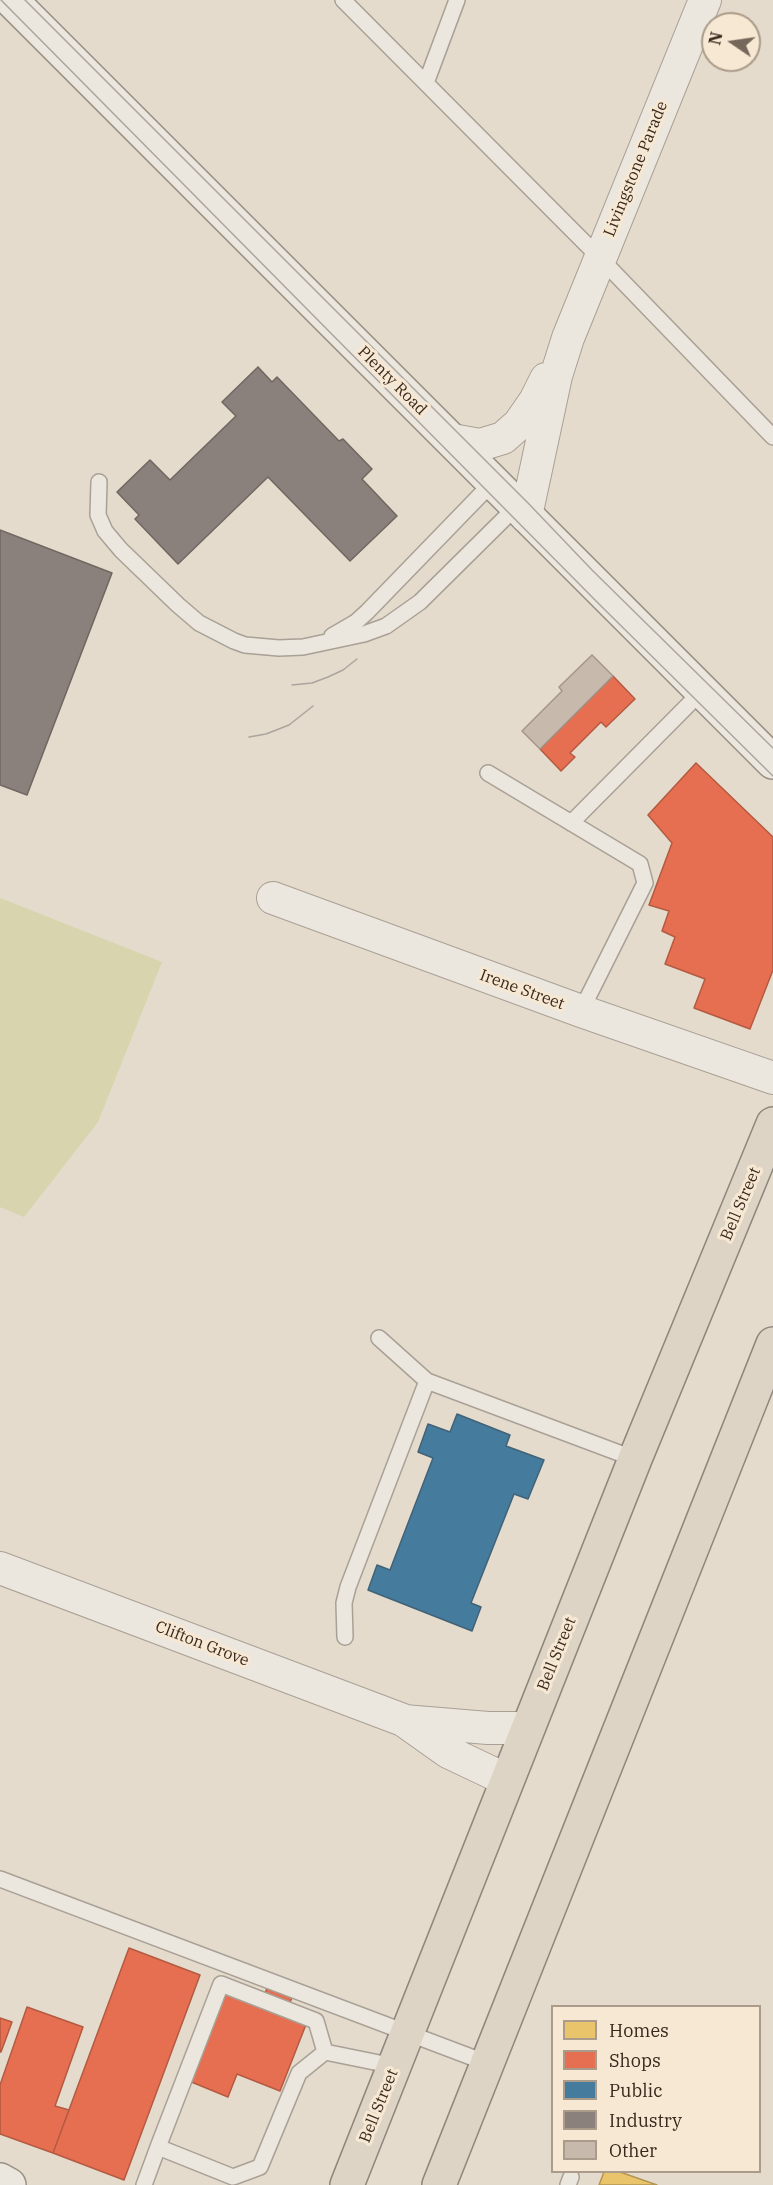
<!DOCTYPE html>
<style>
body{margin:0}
#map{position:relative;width:773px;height:2185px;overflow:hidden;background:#e4dbcc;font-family:"IBM Plex Serif",serif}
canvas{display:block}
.legend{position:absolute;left:551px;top:2005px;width:210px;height:168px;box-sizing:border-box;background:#f6e8d2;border:2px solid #aa9b8a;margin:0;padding:8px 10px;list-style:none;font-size:18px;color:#39281d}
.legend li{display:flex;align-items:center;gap:12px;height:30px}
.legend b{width:30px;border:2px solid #aa9b8a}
.north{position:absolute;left:701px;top:12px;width:60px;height:60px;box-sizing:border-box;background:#f6e8d2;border:2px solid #aa9b8a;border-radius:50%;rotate:283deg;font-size:16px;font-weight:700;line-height:24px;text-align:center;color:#39281d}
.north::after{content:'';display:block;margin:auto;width:21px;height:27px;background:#75675a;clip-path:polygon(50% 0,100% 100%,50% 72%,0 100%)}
</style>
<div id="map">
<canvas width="773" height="2185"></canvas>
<ul class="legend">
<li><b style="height:16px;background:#e9c46a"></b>Homes</li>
<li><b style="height:16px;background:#e76f51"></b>Shops</li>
<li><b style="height:16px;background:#457b9d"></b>Public</li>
<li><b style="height:16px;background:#8a817c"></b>Industry</li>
<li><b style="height:16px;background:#c8b9ad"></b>Other</li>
</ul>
<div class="north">N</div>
</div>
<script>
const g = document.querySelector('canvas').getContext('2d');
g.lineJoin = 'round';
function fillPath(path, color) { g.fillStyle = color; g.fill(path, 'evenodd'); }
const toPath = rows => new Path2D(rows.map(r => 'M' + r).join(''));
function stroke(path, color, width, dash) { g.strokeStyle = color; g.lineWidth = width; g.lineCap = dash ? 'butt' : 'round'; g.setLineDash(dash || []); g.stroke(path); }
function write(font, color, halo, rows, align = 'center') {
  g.font = font + ' "IBM Plex Serif",serif'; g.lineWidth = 6; g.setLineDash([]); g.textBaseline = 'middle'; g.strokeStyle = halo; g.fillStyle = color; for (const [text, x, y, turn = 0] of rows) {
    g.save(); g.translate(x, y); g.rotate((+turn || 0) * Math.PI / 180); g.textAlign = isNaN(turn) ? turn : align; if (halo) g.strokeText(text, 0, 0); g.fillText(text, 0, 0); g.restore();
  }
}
fillPath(toPath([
 [0,898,162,962,98,1122,24,1217,0,1207]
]), '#d7d4ae');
const homes = toPath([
 [604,2172,620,2172,657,2185,599,2185,604,2172]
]);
fillPath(homes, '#e9c46a');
stroke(homes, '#b49553', 1.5);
const shops = toPath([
 [613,676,635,699,606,727,601,722,570,753,575,757,561,771,540,749,613,676],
 [696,763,773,837,773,970,750,1029,694,1008,705,979,665,964,675,937,662,931,669,911,649,905,672,843,648,815,696,763],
 [129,1948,200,1975,124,2180,53,2153,129,1948],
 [267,1988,292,1997,286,2014,261,2005,267,1988],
 [223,1990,307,2022,280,2091,237,2074,228,2097,189,2081,223,1990],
 [27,2007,83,2027,55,2106,69,2110,53,2153,0,2134,0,2085,27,2007],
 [0,2018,12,2022,1,2052,0,2052,0,2018]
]);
fillPath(shops, '#e76f51');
stroke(shops, '#b35a41', 1.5);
const public = toPath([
 [457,1414,510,1435,506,1446,544,1460,528,1499,514,1494,471,1603,481,1607,472,1631,368,1590,377,1565,390,1570,433,1458,418,1452,428,1424,450,1432,457,1414]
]);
fillPath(public, '#457b9d');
stroke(public, '#416277', 1.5);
const industry = toPath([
 [258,367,272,382,277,377,339,441,343,439,372,469,362,479,397,516,350,561,268,477,178,564,135,519,139,515,117,492,150,460,170,480,236,416,222,402,258,367],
 [0,530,112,573,27,795,0,785,0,530]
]);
fillPath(industry, '#8a817c');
stroke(industry, '#726660', 1.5);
const building = toPath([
 [592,655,613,676,540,749,522,731,562,691,559,687,592,655]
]);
fillPath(building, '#c8b9ad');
stroke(building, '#a5968b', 1.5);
const service = toPath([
 [343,0,599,257,773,437],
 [426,83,457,0],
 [99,482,98,515,105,531,121,550,178,605,199,623,234,641,245,645,279,648,303,647,364,634,386,626,420,602,517,506],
 [332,636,356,622,367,612,493,482],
 [488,773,640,864,645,883,581,1011],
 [571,823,701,692],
 [427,1381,635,1459],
 [345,1637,344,1603,348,1587,427,1381,379,1338],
 [0,1879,487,2063],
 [158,2147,221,1984,316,2021,325,2052],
 [144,2185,158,2147,233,2177,260,2167,299,2073,325,2052,394,2066],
 [568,2185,571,2177]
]);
const minor = toPath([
 [452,440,480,445,503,438,519,424,535,401,546,379],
 [526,516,556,376,568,338,705,0],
 [273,898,581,1011,773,1078],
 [0,1568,403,1720,448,1752,507,1780],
 [404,1721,488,1728,528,1728]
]);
const secondary = toPath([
 [11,0,773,762],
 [0,2180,9,2185]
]);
const trunk = toPath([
 [347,2185,635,1459,773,1124],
 [439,2185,773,1344]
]);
stroke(service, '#a9a096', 18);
stroke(minor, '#a9a096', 34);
stroke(secondary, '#999085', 36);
stroke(trunk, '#8f867c', 36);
stroke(service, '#ece7de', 15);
stroke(minor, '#ece7de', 32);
stroke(secondary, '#ece7de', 33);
stroke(trunk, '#ded4c6', 33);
stroke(toPath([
 [1,0,599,604,773,776],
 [25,0,529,504,592,570,773,748],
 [292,685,312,683,328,677,343,670,357,659],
 [249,737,266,734,289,725,313,706]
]), '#aca59e', 1.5);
write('16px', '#39281d', '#f6e8d2', [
 ["Livingstone Parade",636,169,-68],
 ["Plenty Road",392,381,45],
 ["Irene Street",522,990,20],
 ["Bell Street",741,1204,-67],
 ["Clifton Grove",202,1644,21],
 ["Bell Street",557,1654,-68],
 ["Bell Street",379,2106,-68]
]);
</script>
